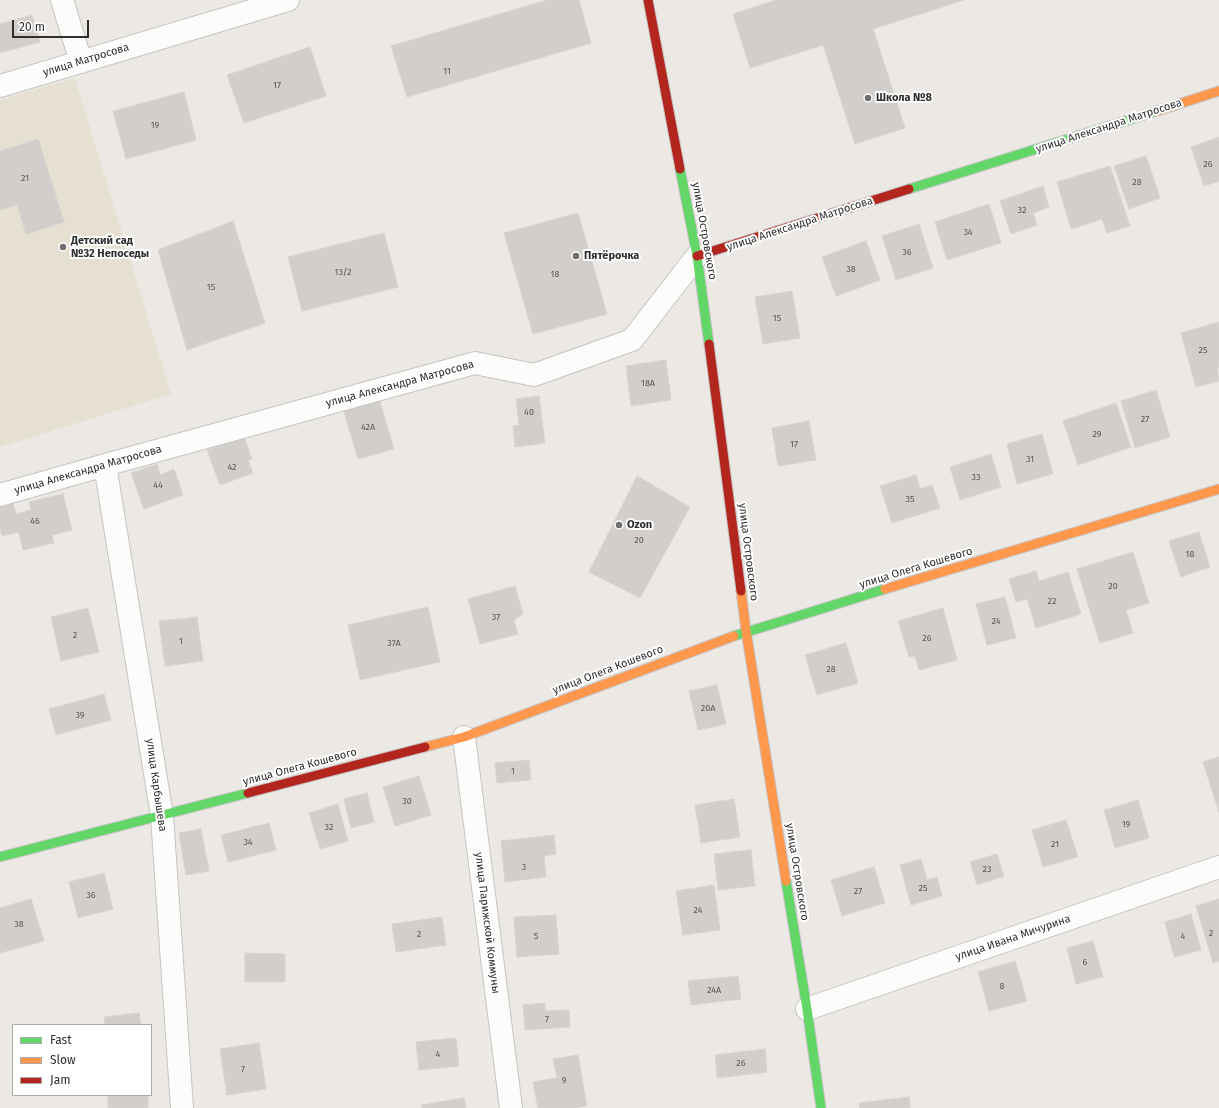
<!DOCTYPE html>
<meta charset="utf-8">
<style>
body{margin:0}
#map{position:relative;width:1219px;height:1108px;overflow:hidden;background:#ece8e4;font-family:"Fira Sans",sans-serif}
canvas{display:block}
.legend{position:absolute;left:12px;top:1024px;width:140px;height:72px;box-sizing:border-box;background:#fff;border:1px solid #ababab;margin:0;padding:5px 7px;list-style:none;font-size:12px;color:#2e2e2e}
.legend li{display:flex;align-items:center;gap:8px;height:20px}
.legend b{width:20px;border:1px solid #ababab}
.scale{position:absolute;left:12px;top:20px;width:77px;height:18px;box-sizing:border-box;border:2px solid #2e2e2e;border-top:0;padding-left:5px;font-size:12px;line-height:14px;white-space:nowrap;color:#2e2e2e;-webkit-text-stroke:3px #fff;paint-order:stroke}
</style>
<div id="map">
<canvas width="1219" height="1108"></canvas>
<ul class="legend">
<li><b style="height:5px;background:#63d668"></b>Fast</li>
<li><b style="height:5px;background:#ff974d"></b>Slow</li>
<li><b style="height:5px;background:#b3261e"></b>Jam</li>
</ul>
<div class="scale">20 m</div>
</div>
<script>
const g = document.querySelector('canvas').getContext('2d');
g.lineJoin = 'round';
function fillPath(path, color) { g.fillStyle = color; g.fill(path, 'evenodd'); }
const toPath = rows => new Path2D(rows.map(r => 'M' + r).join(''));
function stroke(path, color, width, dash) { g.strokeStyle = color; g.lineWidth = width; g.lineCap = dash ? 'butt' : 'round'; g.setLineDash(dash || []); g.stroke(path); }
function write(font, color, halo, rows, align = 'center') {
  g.font = font + ' "Fira Sans",sans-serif'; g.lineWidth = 4; g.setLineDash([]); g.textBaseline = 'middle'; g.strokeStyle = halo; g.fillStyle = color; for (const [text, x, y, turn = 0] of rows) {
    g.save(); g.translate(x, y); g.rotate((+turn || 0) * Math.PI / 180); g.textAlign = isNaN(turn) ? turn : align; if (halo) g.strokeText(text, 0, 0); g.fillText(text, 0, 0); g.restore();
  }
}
fillPath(toPath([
 [75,78,171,394,0,447,0,100]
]), '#e6e0d3');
const building = toPath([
 [547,0,579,0,591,43,407,97,391,46,547,0],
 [776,0,964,0,873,29,905,128,855,144,823,45,750,68,733,14,776,0],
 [32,15,40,42,0,53,0,24,32,15],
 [310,47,326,96,244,123,227,75,310,47],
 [184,92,196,140,126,159,113,111,184,92],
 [1219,137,1219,181,1204,186,1191,147,1219,137],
 [38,139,64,222,26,234,17,205,0,210,0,151,38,139],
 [1146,156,1160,198,1129,209,1114,166,1146,156],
 [1110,166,1130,226,1107,233,1102,219,1071,229,1057,182,1110,166],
 [1043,186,1049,207,1033,213,1037,225,1011,234,1000,201,1043,186],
 [989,204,1001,243,947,260,935,222,989,204],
 [578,213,607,314,533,334,504,233,578,213],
 [233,221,265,323,187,350,158,250,233,221],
 [919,224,933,268,896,280,882,236,919,224],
 [384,233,398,287,302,311,288,257,384,233],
 [866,241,880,280,836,296,822,257,866,241],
 [792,291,800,338,763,344,755,297,792,291],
 [1219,322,1219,367,1217,368,1219,381,1196,387,1181,333,1219,322],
 [666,360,671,400,631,406,626,366,666,360],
 [1156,390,1170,437,1135,448,1121,401,1156,390],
 [378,395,394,449,358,459,342,405,378,395],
 [539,396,545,443,515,447,513,426,519,425,516,399,539,396],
 [1116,403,1131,447,1078,465,1063,421,1116,403],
 [809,421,816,460,778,466,772,428,809,421],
 [1042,434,1053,474,1017,484,1007,444,1042,434],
 [244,437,252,459,248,460,253,473,220,485,207,450,244,437],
 [991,454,1001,487,960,500,950,467,991,454],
 [157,464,160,475,174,469,183,495,144,509,131,473,157,464],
 [916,475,920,489,932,485,940,508,892,523,880,486,916,475],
 [637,476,690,507,640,598,589,572,637,476],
 [63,494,72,530,52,535,54,543,23,550,19,532,2,536,0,528,0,498,11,495,16,514,31,510,29,502,63,494],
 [1199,532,1210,567,1181,577,1169,541,1199,532],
 [1133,552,1149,603,1126,610,1133,633,1100,643,1077,569,1133,552],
 [1036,571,1039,581,1068,572,1081,614,1036,628,1027,599,1016,602,1009,579,1036,571],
 [515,586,523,614,514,620,518,634,480,644,468,599,515,586],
 [1005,597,1016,638,987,645,976,604,1005,597],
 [428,607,440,662,360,680,348,625,428,607],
 [88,608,99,652,61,661,51,617,88,608],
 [943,608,957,660,919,670,915,656,909,657,898,621,943,608],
 [197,617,203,661,165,666,159,621,197,617],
 [846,643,858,683,817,695,805,655,846,643],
 [717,685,726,724,698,730,689,691,717,685],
 [104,694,111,720,56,735,49,709,104,694],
 [1219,757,1219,812,1203,762,1219,757],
 [529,760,531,780,497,783,495,763,529,760],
 [419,776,431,815,395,826,383,787,419,776],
 [367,793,374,822,351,828,344,799,367,793],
 [734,799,740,837,701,843,695,805,734,799],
 [1138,800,1149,838,1115,848,1104,810,1138,800],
 [338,804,348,841,320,849,309,813,338,804],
 [1066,820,1078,857,1043,867,1032,830,1066,820],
 [269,823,276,850,228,862,221,835,269,823],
 [201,829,209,871,186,875,179,833,201,829],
 [554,835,556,854,544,856,546,877,505,882,501,841,554,835],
 [751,850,755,886,718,890,714,854,751,850],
 [997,854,1004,876,977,885,970,862,997,854],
 [921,859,927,880,937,877,942,896,911,905,900,865,921,859],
 [874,867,885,903,842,916,831,880,874,867],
 [104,873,113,909,78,918,69,882,104,873],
 [714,885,720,930,683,935,676,891,714,885],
 [31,899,44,941,0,953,0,908,31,899],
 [1219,899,1219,961,1213,963,1196,906,1219,899],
 [1191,914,1201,950,1174,957,1165,922,1191,914],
 [556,915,559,954,517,957,514,917,556,915],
 [442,917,446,945,396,952,392,924,442,917],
 [1093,941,1103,977,1076,984,1067,948,1093,941],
 [245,953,285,954,285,982,245,982,245,953],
 [1015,961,1027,1001,989,1011,978,972,1015,961],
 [738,976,741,999,691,1005,688,981,738,976],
 [545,1003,545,1011,569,1010,570,1027,525,1030,523,1005,545,1003],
 [139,1013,141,1025,105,1025,104,1017,139,1013],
 [456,1038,459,1066,419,1070,416,1042,456,1038],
 [259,1043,266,1089,227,1095,220,1049,259,1043],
 [765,1049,767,1072,717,1078,715,1055,765,1049],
 [578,1055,587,1106,573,1108,538,1108,533,1082,557,1078,553,1059,578,1055],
 [108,1095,148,1095,148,1108,108,1108,108,1095],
 [909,1097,910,1108,860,1108,859,1103,909,1097],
 [464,1098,466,1108,422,1108,422,1105,464,1098]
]);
fillPath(building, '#d1cecb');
stroke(building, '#d7d4d0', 1);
const street = toPath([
 [62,0,81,62],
 [0,86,288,0],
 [105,465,162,816,182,1108],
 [0,495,105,465,475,363,534,375,632,340,697,256],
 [464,737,511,1108],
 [807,1009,1219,867]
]);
const fast = toPath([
 [680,169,697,256,709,344],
 [909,189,1157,111],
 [734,636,885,589],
 [0,857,248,793],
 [786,881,807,1009,821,1108]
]);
const slow = toPath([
 [1157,111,1219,91],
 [885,589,1219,489],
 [741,591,746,631,786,881],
 [425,747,464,737,734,636]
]);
const jam = toPath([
 [648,0,680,169],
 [697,256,909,189],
 [709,344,741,591],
 [248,793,425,747]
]);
stroke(street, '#c5c4c5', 24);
stroke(fast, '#c5c4c5', 11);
stroke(slow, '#c5c4c5', 11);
stroke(jam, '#c5c4c5', 11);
stroke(street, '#fcfcfb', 22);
stroke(fast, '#63d668', 9);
stroke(slow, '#ff974d', 9);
stroke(jam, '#b3261e', 9);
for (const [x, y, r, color] of [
 [868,98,4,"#706f6e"],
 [63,247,4,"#706f6e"],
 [576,256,4,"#706f6e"],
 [619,525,4,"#706f6e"]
]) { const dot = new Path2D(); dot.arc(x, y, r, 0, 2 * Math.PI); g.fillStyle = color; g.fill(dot); stroke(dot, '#fff', 1.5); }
write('9px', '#585857', null, [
 ["11",447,71],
 ["17",277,85],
 ["19",155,125],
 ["26",1208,164],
 ["21",25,178],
 ["28",1137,182],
 ["32",1022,210],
 ["34",968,232],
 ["36",907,252],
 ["38",851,269],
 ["13/2",343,272],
 ["18",555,274],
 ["15",211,287],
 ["15",777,318],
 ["25",1203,350],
 ["18А",648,383],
 ["40",529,412],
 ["27",1145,419],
 ["42А",368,427],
 ["29",1097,434],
 ["17",794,444],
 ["31",1030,459],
 ["42",232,467],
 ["33",976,477],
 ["44",158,485],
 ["35",910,499],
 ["46",35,521],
 ["20",639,540],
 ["18",1190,554],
 ["20",1113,586],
 ["22",1052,601],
 ["37",496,617],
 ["24",996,621],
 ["2",75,635],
 ["26",927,638],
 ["1",181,641],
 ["37А",394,643],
 ["28",831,669],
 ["20А",708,708],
 ["39",80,715],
 ["1",513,771],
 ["30",407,801],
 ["19",1126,824],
 ["32",329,827],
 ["34",248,842],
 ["21",1055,844],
 ["3",524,867],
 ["23",987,869],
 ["25",923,888],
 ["27",858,891],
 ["36",91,895],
 ["24",698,910],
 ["38",19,924],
 ["2",1211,933],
 ["2",419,934],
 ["5",536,936],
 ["4",1183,936],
 ["6",1085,962],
 ["8",1002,986],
 ["24А",714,990],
 ["7",547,1019],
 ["4",438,1054],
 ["26",741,1063],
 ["7",243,1069],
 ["9",564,1080]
]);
write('11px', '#2e2e2e', '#fff', [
 ["улица Матросова",86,60,-17],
 ["улица Александра Матросова",1109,126,-18],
 ["улица Александра Матросова",800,224,-18],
 ["улица Островского",704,231,80],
 ["улица Александра Матросова",400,384,-15],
 ["улица Александра Матросова",88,470,-16],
 ["улица Островского",748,552,83],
 ["улица Олега Кошевого",916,568,-17],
 ["улица Олега Кошевого",608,670,-21],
 ["улица Олега Кошевого",300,767,-15],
 ["улица Карбышева",156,785,82],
 ["улица Островского",797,872,81],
 ["улица Парижской Коммуны",487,923,83],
 ["улица Ивана Мичурина",1013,938,-19]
]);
write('bold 11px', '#2e2e2e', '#fff', [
 ["Школа №8",876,98],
 ["Детский сад",71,241],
 ["№32 Непоседы",71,254],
 ["Пятёрочка",584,256],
 ["Ozon",627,525]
], 'left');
</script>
